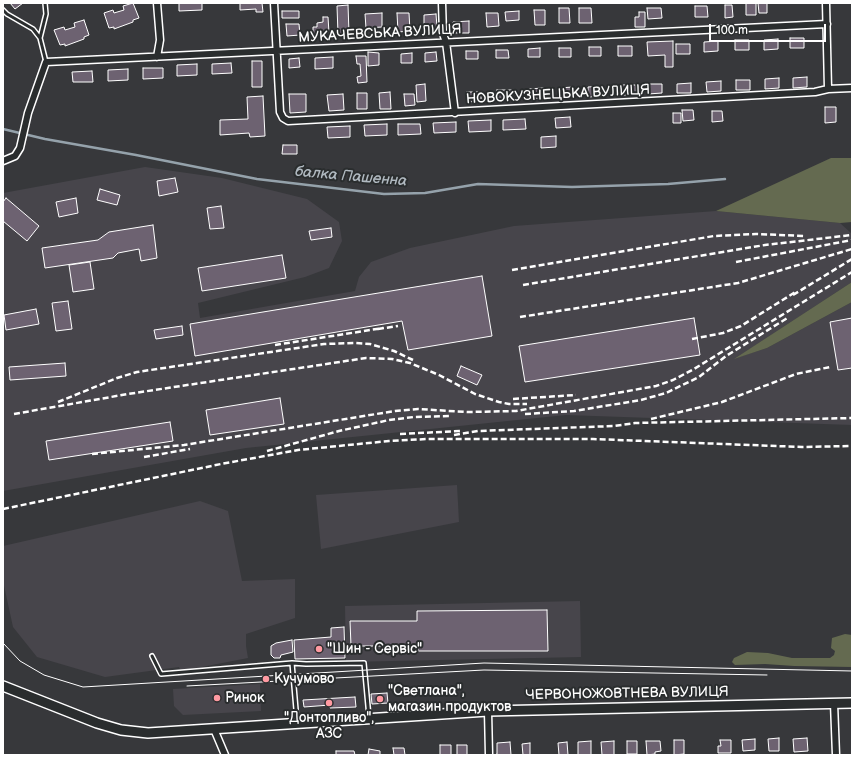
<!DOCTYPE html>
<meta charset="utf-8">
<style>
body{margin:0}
#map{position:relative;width:855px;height:758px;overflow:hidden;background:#37383b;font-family:"Balsamiq Sans",sans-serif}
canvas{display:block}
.frame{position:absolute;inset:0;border:4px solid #fff;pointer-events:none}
.scale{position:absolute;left:709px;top:24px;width:117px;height:18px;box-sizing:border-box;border:2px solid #fff;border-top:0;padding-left:5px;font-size:12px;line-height:14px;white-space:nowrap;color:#fff;-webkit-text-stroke:3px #2a2d2e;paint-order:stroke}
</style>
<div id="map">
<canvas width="855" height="758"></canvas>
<div class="frame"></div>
<div class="scale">100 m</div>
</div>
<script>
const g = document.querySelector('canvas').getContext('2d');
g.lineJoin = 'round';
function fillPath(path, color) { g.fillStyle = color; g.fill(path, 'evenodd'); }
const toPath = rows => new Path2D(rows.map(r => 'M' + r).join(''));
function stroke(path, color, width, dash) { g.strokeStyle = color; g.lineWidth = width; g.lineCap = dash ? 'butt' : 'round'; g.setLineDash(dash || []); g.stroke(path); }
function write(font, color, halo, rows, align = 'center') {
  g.font = font + ' "Balsamiq Sans",sans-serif'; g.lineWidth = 4; g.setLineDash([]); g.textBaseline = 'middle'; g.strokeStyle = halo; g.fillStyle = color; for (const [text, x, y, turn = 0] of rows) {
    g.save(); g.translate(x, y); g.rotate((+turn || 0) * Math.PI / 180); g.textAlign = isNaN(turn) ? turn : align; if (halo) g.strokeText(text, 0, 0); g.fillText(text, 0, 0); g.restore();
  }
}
fillPath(toPath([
 [145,167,222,178,307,199,339,222,342,241,329,268,305,277,198,303,200,318,355,291,359,277,371,262,410,248,514,226,716,211,840,223,852,234,852,282,736,358,767,348,852,302,852,425,566,415,246,448,3,491,3,193],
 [457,485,459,522,321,549,316,495],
 [200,501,228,511,242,581,295,579,295,618,246,634,246,646,248,658,181,671,179,667,105,677,37,657,13,627,3,581,3,546],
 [580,601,581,657,346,662,345,606],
 [260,684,261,711,183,715,174,706,173,689]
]), '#47454b');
fillPath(toPath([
 [831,158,852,158,852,222,840,223,716,211],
 [852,282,852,302,767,348,734,359],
 [845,634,852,635,852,667,794,666,765,664,735,665,732,662,734,658,747,652,768,653,792,658,830,658,834,655,835,651,831,648,832,638]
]), '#646a50');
stroke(toPath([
 [3,129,45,139,136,155,257,179,384,194,425,193,478,184,572,187,668,184,725,179]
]), '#95a2ab', 2.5);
const building = toPath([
 [10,3,23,3,15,9,10,3],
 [133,3,139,18,133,20,133,22,114,29,114,27,109,28,104,13,113,10,114,13,124,10,123,6,133,3],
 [179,3,202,3,202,10,179,11,179,3],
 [240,3,262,3,263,12,256,12,256,9,240,10,240,3],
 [746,3,756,3,756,15,746,15,746,3],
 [758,3,767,3,767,13,759,13,758,3],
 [348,5,349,33,338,34,337,6,348,5],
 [725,5,732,5,733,17,725,18,725,5],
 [695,6,707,6,708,17,695,17,695,6],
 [559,8,569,8,570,23,559,23,559,8],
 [579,8,591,8,592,23,579,23,579,8],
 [647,8,661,8,662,18,648,19,647,8],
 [534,10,545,10,545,25,535,25,534,10],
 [282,11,299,11,299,18,282,18,282,11],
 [519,11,519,20,506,21,505,12,519,11],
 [639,12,645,12,645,27,635,27,635,17,639,17,639,12],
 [382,13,382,27,366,28,365,14,382,13],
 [397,13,409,13,410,31,398,32,397,13],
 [486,13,498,13,499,26,487,27,486,13],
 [436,14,437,27,434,27,434,34,429,35,428,27,424,27,424,15,436,14],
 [323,17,328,17,329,33,313,34,313,27,317,27,317,23,323,22,323,17],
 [84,20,89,35,84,37,84,39,65,46,65,44,60,45,54,30,64,27,65,30,75,27,74,23,84,20],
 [469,21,469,33,453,33,453,22,469,21],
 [286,24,299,24,300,35,287,36,286,24],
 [790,38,804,38,804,48,790,48,790,38],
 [778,39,778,49,764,50,764,40,778,39],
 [735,40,749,40,749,50,735,50,735,40],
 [673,41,673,67,665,67,665,55,648,56,647,42,673,41],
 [718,41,718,51,704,52,704,42,718,41],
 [676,44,690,44,690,54,676,54,676,44],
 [618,46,632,46,632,56,618,56,618,46],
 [589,47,601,47,601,56,589,56,589,47],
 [540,48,540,57,528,57,528,49,540,48],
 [559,48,571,48,571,57,559,57,559,48],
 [496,50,508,50,509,58,496,58,496,50],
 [466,51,478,51,478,59,466,59,466,51],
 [368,52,379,53,379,65,368,66,368,52],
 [436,52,437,61,425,62,425,53,436,52],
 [412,53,412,63,401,63,401,54,412,53],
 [356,56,366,56,367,82,358,83,357,77,361,76,360,64,357,64,356,56],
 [333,57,333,68,315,69,315,58,333,57],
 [299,58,300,67,289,68,289,59,299,58],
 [252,61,262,61,262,87,252,87,252,61],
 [231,63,232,73,212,74,212,64,231,63],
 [197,64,197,75,177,76,177,65,197,64],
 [143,68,163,68,163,78,143,79,143,68],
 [128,69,128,80,108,81,108,70,128,69],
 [92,71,93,82,73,82,72,72,92,71],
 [807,77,807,87,793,88,793,78,807,77],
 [779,78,779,88,765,89,765,79,779,78],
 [736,80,750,80,750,90,736,90,736,80],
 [721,81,721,91,707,92,706,82,721,81],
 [691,83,691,93,677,93,677,84,691,83],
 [425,84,426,101,417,102,416,85,425,84],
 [648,84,662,84,662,93,648,94,648,84],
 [622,85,636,85,636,95,622,95,622,85],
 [602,86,602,96,588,97,588,87,602,86],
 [573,87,573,97,559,98,559,88,573,87],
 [543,88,543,98,529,99,529,89,543,88],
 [497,90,512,90,512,100,498,100,497,90],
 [390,92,391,109,380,109,379,93,390,92],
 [467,92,481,92,481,101,467,102,467,92],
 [357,93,367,93,367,109,357,109,357,93],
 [289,94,306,94,306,112,290,113,289,94],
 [343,94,344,110,329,111,327,95,343,94],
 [404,94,414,94,415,105,405,106,404,94],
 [263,96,265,136,250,137,249,133,220,135,220,120,248,119,247,97,263,96],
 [825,107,836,107,836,122,825,123,825,107],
 [682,110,693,110,694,120,683,121,682,110],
 [712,111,722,111,723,121,712,122,712,111],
 [673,113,681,113,681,123,673,123,673,113],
 [570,117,571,127,556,128,555,118,570,117],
 [525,119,526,129,503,130,503,120,525,119],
 [491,120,491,131,469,132,468,121,491,120],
 [456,122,456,132,434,133,433,123,456,122],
 [387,124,387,135,365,136,364,125,387,124],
 [398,124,420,124,421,134,398,135,398,124],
 [350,126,350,137,328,138,327,127,350,126],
 [556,136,556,147,541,148,541,137,556,136],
 [283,145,297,145,297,154,282,154,283,145],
 [175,178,178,192,159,196,157,181,175,178],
 [100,189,120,195,117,205,97,200,100,189],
 [6,198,39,226,27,241,3,221,3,202,6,198],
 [76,198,78,213,59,217,56,202,76,198],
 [221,206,224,228,210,229,207,208,221,206],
 [153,225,157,258,141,261,139,249,118,253,113,258,45,268,42,248,98,240,109,232,153,225],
 [331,228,332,237,311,240,309,231,331,228],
 [282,255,286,278,202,291,198,268,282,255],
 [90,262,94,289,73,292,69,265,90,262],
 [482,276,492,336,408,350,402,321,195,356,190,324,482,276],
 [68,301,72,329,56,331,52,303,68,301],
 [36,309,39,324,6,330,4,315,36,309],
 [694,318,700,355,525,382,519,346,694,318],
 [852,318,852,368,838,370,830,322,852,318],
 [182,326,183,335,156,339,154,330,182,326],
 [65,363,66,376,10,380,9,367,65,363],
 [461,366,482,375,477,385,457,376,461,366],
 [280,398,284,424,210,435,206,410,280,398],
 [170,422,173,441,49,460,46,441,170,422],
 [547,610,548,651,418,651,418,646,351,646,350,621,417,621,417,611,547,610],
 [344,627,345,658,295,659,294,640,331,637,331,628,344,627],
 [292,640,293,652,281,655,280,658,274,658,271,655,271,646,276,643,292,640],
 [387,693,388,703,372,704,371,694,387,693],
 [355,697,356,707,330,708,330,705,304,707,303,700,355,697],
 [779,738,779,751,769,751,768,739,779,738],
 [807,738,808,751,794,752,793,739,807,738],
 [755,739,755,750,743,751,742,740,755,739],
 [674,740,684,740,684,754,674,755,674,740],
 [720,740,731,740,731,753,718,753,718,746,721,746,720,740],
 [591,741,591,755,578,755,578,742,591,741],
 [614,741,614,755,602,755,601,742,614,741],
 [627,741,637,741,637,754,627,754,627,741],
 [646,741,660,741,661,751,655,752,655,754,647,755,646,741],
 [510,742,511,755,494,755,497,754,497,743,510,742],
 [567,742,568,755,559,755,558,743,567,742],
 [530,743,530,755,523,755,522,744,530,743],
 [440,745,451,745,451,755,440,755,440,745],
 [457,745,467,745,467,755,457,755,457,745],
 [393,748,404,748,405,755,394,755,393,748],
 [369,749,380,751,380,755,368,755,369,749],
 [336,751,354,751,355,755,336,755,336,751]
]);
fillPath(building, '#6d6271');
stroke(building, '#fff', 1);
const service = toPath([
 [45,3,46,14,40,38,46,62],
 [3,10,7,14,33,29,40,38],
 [152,656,161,674,292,663,297,721],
 [292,663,306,664,364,663,369,717]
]);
const minor = toPath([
 [157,3,160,40,157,57],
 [274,3,280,112,283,118,288,121,815,92,828,89,852,88],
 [442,3,443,34,446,42,455,113],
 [826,3,828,89],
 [3,161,15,156,20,148,28,113,46,62,827,24],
 [834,703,836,755],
 [488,711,489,755],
 [214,729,225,755]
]);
const secondary = toPath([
 [3,686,97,723,121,730,148,733,488,711,852,703]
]);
stroke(service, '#fff', 6);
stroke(minor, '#fff', 9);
stroke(secondary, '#fff', 12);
stroke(service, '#2a2d2e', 3);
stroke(minor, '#2a2d2e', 6);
stroke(secondary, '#2a2d2e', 9);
stroke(toPath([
 [3,643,20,661,44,675,83,687,484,663,852,671],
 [187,686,484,670,767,675]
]), '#fff', 1);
stroke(toPath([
 [736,262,852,240],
 [512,270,714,236,756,234,804,236],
 [523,285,765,245,852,235],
 [793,295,852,259],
 [520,317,738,283,852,249],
 [378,329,398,326],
 [692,339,723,333,741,326,797,291],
 [275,345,383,328],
 [513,399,576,395],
 [58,402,117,378,137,372,324,344,355,343,370,344,394,351,413,360],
 [14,414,128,394,366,358,392,359,410,363,439,375,475,394,499,402,509,404,527,404],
 [525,414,574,411,641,400,666,393,699,377,726,356,789,317],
 [651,419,722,402,796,374,830,367],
 [400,434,460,431],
 [454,435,478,431,614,426,635,423,852,418],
 [267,451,339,431,389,420,414,417,451,416],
 [92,454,184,445,395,411,418,409,467,412,516,411,656,386,673,380,694,369,852,272],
 [144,457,190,449],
 [3,509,221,464,298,450,389,441,427,439,593,439,802,447,852,446]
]), '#fff', 2.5, [6, 3]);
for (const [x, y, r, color] of [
 [319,649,4,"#ff9aa2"],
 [266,679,4,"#ff9aa2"],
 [217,698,4,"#ff9aa2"],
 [380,699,4,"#ff9aa2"],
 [329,703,4,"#ff9aa2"]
]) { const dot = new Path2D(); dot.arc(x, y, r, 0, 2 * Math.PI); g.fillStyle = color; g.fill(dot); stroke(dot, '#2a2d2e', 1.5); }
write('14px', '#fff', '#2a2d2e', [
 ["МУКАЧЕВСЬКА ВУЛИЦЯ",380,34,-3],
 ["НОВОКУЗНЕЦЬКА ВУЛИЦЯ",558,95,-3],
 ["ЧЕРВОНОЖОВТНЕВА ВУЛИЦЯ",627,694,-1]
]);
write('14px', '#fff', '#2a2d2e', [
 ["\"Шин - Сервіс\"",327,649],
 ["Кучумово",274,679],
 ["\"Светлана\",",388,691],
 ["магазин продуктов",388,707],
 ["Ринок",225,698],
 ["\"Донтопливо\",",329,718,"center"],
 ["АЗС",329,734,"center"]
], 'left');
write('italic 15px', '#b0b9c0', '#2a2d2e', [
 ["балка Пашенна",351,177,5]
]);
</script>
